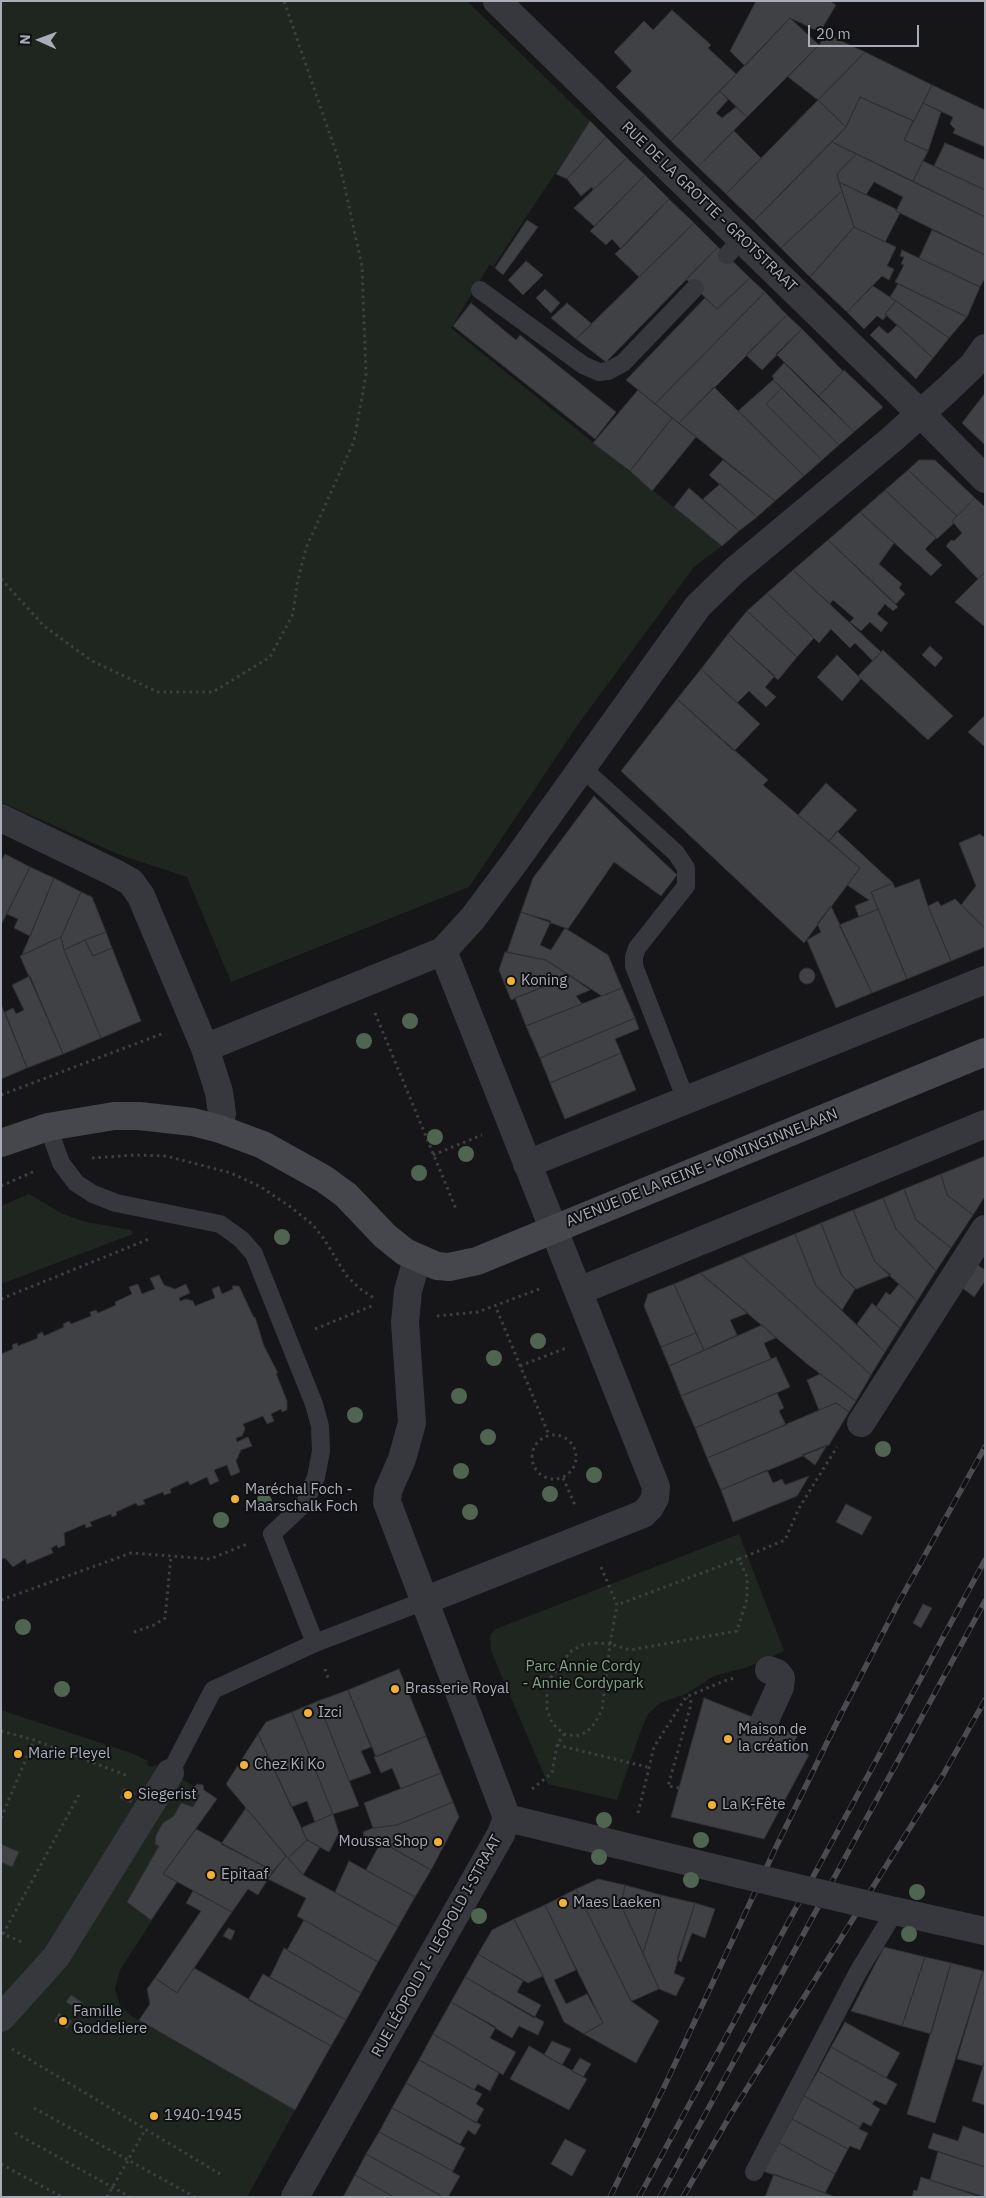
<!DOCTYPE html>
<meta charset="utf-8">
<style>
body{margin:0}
#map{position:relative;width:986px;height:2198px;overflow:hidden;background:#161618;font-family:"IBM Plex Sans",sans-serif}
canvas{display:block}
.frame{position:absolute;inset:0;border:2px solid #a8adb8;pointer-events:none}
.north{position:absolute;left:15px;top:15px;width:50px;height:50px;-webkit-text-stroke:4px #111113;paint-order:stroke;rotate:272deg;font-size:14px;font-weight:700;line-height:20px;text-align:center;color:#a8adb8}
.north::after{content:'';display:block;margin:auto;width:18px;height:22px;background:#a8adb8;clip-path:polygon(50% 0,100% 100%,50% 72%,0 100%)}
.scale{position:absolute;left:808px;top:25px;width:111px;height:22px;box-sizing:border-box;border:2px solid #a8adb8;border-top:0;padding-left:6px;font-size:15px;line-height:18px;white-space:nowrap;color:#a8adb8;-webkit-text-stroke:4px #111113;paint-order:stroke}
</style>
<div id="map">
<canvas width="986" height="2198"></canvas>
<div class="frame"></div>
<div class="north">N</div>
<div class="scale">20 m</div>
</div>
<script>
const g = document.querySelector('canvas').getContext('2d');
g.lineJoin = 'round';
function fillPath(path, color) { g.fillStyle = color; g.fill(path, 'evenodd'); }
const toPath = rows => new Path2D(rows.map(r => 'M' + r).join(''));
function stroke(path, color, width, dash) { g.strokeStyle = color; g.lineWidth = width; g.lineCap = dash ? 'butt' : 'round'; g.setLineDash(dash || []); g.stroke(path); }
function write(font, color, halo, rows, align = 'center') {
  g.font = font + ' "IBM Plex Sans",sans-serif'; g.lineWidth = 4; g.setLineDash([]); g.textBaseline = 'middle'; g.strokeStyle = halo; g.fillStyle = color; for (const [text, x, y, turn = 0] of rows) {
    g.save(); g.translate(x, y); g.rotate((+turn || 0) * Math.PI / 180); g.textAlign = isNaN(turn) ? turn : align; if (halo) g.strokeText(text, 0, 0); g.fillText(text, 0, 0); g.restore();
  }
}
fillPath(toPath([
 [1,1,467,1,590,121,493,267,490,264,451,328,722,546,694,567,579,723,469,887,231,982,187,877,120,855,1,802],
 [29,1194,63,1214,86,1222,131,1230,133,1234,1,1284,1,1206],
 [739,1534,784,1651,748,1667,714,1676,686,1694,660,1703,648,1714,641,1730,617,1800,548,1784,491,1651,490,1635,496,1629],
 [1,1710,134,1754,148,1761,147,1764,150,1767,156,1765,194,1786,198,1784,202,1784,204,1790,217,1799,164,1874,177,1882,120,1970,115,1989,120,2005,131,2016,295,2110,247,2197,1,2197]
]), '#1e261f');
const building = toPath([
 [756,1,830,1,836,5,820,32,790,18,745,66,730,51,756,1],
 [672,10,711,45,708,48,736,74,671,141,616,87,632,71,614,52,644,21,653,30,672,10],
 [790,18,819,45,747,117,720,91,790,18],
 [826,34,865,52,818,100,788,77,819,45,826,34],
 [865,52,932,85,914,121,860,97,846,127,818,100,865,52],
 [932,85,985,110,985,147,953,133,955,129,950,124,953,117,923,103,932,85],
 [720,91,728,100,716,113,722,118,736,107,747,117,698,167,671,141,720,91],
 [860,97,913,121,904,140,928,151,913,181,832,142,846,127,860,97],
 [818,100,846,127,754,221,726,194,818,100],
 [923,103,941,112,928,151,904,140,923,103],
 [590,121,606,137,567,179,556,174,590,121],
 [734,131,761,158,726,194,698,167,734,131],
 [606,137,627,158,593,190,592,187,581,196,567,179,606,137],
 [832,142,856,154,837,174,842,191,781,248,754,221,832,142],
 [945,143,985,160,985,190,934,166,945,143],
 [856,154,985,217,985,255,896,211,903,197,874,182,866,195,839,182,837,174,856,154],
 [627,158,645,175,594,226,574,208,627,158],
 [923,161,985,190,985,217,913,181,923,161],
 [645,175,669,199,621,249,612,239,606,245,590,231,645,175],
 [839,182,896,209,896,211,900,213,885,242,854,227,839,182],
 [842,191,854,227,810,277,781,248,842,191],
 [669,199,694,223,639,277,615,254,669,199],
 [527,220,538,227,503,275,495,268,527,220],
 [694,223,718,247,606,362,576,339,694,223],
 [854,227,896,247,887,266,894,269,889,280,882,276,847,312,810,277,854,227],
 [932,230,985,255,985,278,980,287,919,258,932,230],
 [718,247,750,278,717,309,686,279,718,247],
 [902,250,980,287,967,317,895,282,904,265,901,264,904,257,900,256,902,250],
 [526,261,543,275,523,295,508,280,526,261],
 [750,278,765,292,655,404,626,380,705,298,717,309,750,278],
 [898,284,967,317,949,338,890,297,898,284],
 [873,286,896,301,885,314,887,315,883,320,877,316,864,329,847,312,873,286],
 [545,289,560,303,551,313,536,298,545,289],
 [765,292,787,315,679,423,655,404,765,292],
 [896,301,949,338,933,358,885,314,896,301],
 [471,303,516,340,520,335,616,412,595,439,453,326,471,303],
 [567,303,592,324,576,339,551,318,567,303],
 [787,315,802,329,762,370,746,355,787,315],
 [897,325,933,358,916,379,870,335,879,326,888,334,897,325],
 [802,329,843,371,819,396,776,354,802,329],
 [784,363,854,432,839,445,773,380,774,379,772,376,784,363],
 [844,370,883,407,854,432,819,396,844,370],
 [773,380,782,388,766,404,822,460,804,476,738,411,773,380],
 [714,387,804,476,775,501,679,423,714,387],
 [782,388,839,445,822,460,766,404,782,388],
 [638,390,672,418,630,471,593,443,638,390],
 [985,393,985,445,962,423,985,393],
 [672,418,696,437,652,491,630,471,672,418],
 [723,460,775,501,757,517,709,475,723,460],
 [919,460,935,460,975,498,957,516,908,470,919,460],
 [908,470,957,516,952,521,954,523,937,539,885,490,908,470],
 [720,484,757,517,739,531,703,499,720,484],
 [689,488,739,531,722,546,674,507,689,488],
 [885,490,936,538,925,549,942,565,931,576,860,512,885,490],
 [975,498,985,507,985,572,978,579,946,546,951,540,954,541,962,533,952,521,975,498],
 [860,512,894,543,879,564,902,584,899,588,905,594,896,604,828,540,860,512],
 [828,540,898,607,893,611,885,604,877,614,888,623,881,632,870,622,861,631,850,622,854,618,833,600,830,604,793,570,828,540],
 [793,570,881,652,873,661,855,643,850,648,831,629,819,643,767,593,793,570],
 [985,572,985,627,955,602,985,572],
 [767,593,814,638,797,657,747,611,767,593],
 [747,611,797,657,778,680,728,634,747,611],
 [728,634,775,676,765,687,776,697,766,707,749,691,737,703,701,669,728,634],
 [930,646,943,658,935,667,922,655,930,646],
 [883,650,953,716,928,740,858,676,883,650],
 [837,655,861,679,842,701,817,677,837,655],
 [701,669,760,724,734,751,677,699,701,669],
 [677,699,768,780,763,785,860,868,804,943,621,771,677,699],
 [985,715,985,747,968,732,985,715],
 [826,783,857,810,829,841,798,815,826,783],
 [594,796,677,875,661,896,614,862,568,929,521,912,533,878,594,796],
 [837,831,893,883,871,892,878,909,859,917,855,906,869,900,847,885,860,868,829,841,837,831],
 [980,834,985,838,985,928,961,905,976,886,959,843,980,834],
 [5,854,30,867,1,925,1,861,5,854],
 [30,867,54,878,30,936,14,928,18,919,7,914,30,867],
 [54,878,81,892,61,937,22,955,54,878],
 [919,879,928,906,951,961,907,979,871,892,893,883,895,888,919,879],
 [81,892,92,897,106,932,85,940,64,950,61,937,81,892],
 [955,899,985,928,985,947,951,961,928,906,938,901,941,906,955,899],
 [831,906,872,993,836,1008,807,940,821,932,817,924,831,906],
 [878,909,907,979,872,993,839,925,878,909],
 [521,912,551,921,540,945,551,950,565,928,608,955,622,988,602,996,546,960,507,952,521,912],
 [106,932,112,948,93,956,85,940,106,932],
 [61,937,64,950,101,1038,63,1054,20,956,61,937],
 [85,940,93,956,112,948,141,1021,101,1038,64,950,85,940],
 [505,952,546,960,570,976,511,1000,499,970,505,952],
 '799 976a8 8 0 1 1 16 0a8 8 0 1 1-16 0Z',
 [30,976,63,1054,27,1068,5,1012,13,1008,16,1014,24,1010,12,985,30,976],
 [570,976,590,990,576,996,582,1004,526,1026,515,998,570,976],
 [622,988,635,1018,540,1058,526,1026,622,988],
 [1,1004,27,1068,1,1079,1,1004],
 [635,1018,639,1029,615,1039,621,1053,550,1083,540,1058,635,1018],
 [621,1053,636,1090,565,1119,550,1083,621,1053],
 [985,1156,985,1196,973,1215,947,1195,941,1174,985,1156],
 [941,1174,947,1195,973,1215,951,1248,916,1220,904,1189,941,1174],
 [904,1189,916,1220,951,1248,936,1271,896,1229,883,1198,904,1189],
 [883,1198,896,1229,936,1271,917,1301,875,1262,853,1210,883,1198],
 [853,1210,875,1262,891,1275,856,1289,842,1276,821,1223,853,1210],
 [821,1223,842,1276,855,1289,842,1310,816,1286,795,1234,821,1223],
 [795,1234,816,1286,885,1352,871,1375,741,1256,795,1234],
 [741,1256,871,1375,856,1401,806,1363,700,1273,741,1256],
 [975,1263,985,1270,985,1281,974,1297,960,1286,975,1263],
 [700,1273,748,1313,730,1320,737,1335,704,1350,674,1284,700,1273],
 [159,1275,164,1285,175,1289,186,1284,190,1293,179,1298,180,1301,186,1299,193,1301,195,1306,215,1298,212,1289,219,1286,222,1294,233,1289,232,1286,239,1286,254,1318,255,1317,264,1346,278,1373,276,1373,287,1401,287,1410,282,1412,281,1409,271,1414,274,1421,267,1424,263,1416,243,1424,245,1429,242,1436,236,1438,237,1442,248,1437,252,1446,241,1450,236,1461,240,1472,231,1476,227,1465,214,1470,219,1481,210,1485,207,1477,190,1485,188,1481,170,1489,171,1493,164,1495,163,1492,143,1500,145,1504,138,1506,136,1503,116,1512,117,1515,112,1517,111,1514,90,1522,92,1526,86,1528,85,1524,64,1533,65,1545,58,1548,57,1545,51,1548,53,1553,27,1564,25,1559,13,1567,5,1558,1,1559,1,1354,13,1349,12,1345,17,1343,18,1346,38,1338,37,1335,42,1332,44,1336,64,1327,63,1324,69,1321,71,1324,91,1316,90,1312,96,1310,98,1313,116,1305,115,1302,132,1294,129,1287,138,1284,142,1294,155,1289,150,1278,159,1275],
 [674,1284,696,1333,661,1347,644,1306,648,1294,674,1284],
 [899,1284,917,1301,900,1328,876,1307,886,1292,890,1295,899,1284],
 [872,1303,900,1328,885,1352,857,1324,872,1303],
 [762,1325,776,1338,764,1343,771,1359,681,1396,669,1366,762,1325],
 [696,1333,704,1350,669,1366,661,1347,696,1333],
 [776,1357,790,1387,695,1428,681,1396,776,1357],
 [820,1374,856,1401,849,1412,836,1403,819,1410,807,1380,820,1374],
 [777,1393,784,1408,779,1411,786,1425,707,1458,695,1428,777,1393],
 [836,1403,849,1412,829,1445,721,1490,707,1458,836,1403],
 [827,1445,815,1465,802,1455,827,1445],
 [767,1470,773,1483,782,1479,785,1485,809,1476,797,1496,733,1522,721,1490,767,1470],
 [846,1504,872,1517,862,1535,836,1522,846,1504],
 [923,1604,932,1608,921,1628,913,1623,923,1604],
 [399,1669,426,1736,376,1757,348,1690,399,1669],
 [348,1690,371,1747,361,1751,371,1773,349,1781,318,1701,348,1690],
 [704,1698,798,1735,792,1745,809,1755,764,1839,671,1817,704,1698],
 [318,1701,359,1806,333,1814,292,1712,318,1701],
 [292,1712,333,1814,315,1822,307,1801,291,1807,258,1734,266,1722,292,1712],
 [258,1734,307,1840,288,1858,226,1784,258,1734],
 [426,1736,441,1773,401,1789,392,1768,381,1773,374,1757,426,1736],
 [441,1773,453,1802,397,1825,373,1828,364,1803,441,1773],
 [197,1784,203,1785,204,1790,217,1799,163,1874,177,1882,151,1920,127,1902,159,1846,155,1844,156,1835,163,1823,174,1816,181,1803,193,1807,200,1795,195,1794,193,1789,197,1784],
 [124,1788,135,1793,131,1803,120,1798,124,1788],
 [453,1802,459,1817,431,1870,384,1843,364,1837,363,1832,373,1828,397,1825,453,1802],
 [246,1808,286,1856,273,1871,221,1844,246,1808],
 [333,1814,339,1833,329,1852,307,1840,301,1828,333,1814],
 [196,1829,273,1871,258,1895,248,1889,232,1912,163,1874,196,1829],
 [307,1840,320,1847,303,1875,288,1858,307,1840],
 [381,1842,431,1870,415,1897,366,1870,381,1842],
 [1,1844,19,1852,12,1867,1,1862,1,1844],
 [286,1856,303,1875,398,1927,378,1962,297,1916,306,1898,268,1879,286,1856],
 [349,1861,415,1897,398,1927,335,1892,349,1861],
 [598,1879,625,1885,621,1905,659,1989,632,2001,631,2001,576,1889,598,1879],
 [625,1885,661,1895,643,1953,621,1905,625,1885],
 [576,1889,631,2001,659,2021,636,2063,584,2034,603,2023,545,1905,576,1889],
 [193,1891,232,1912,177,1993,155,1978,201,1911,186,1903,193,1891],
 [661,1895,695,1903,674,1973,685,1978,676,1996,659,1989,643,1953,661,1895],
 [695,1903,715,1909,705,1938,692,1933,681,1962,677,1959,695,1903],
 [545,1905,576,1970,554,1980,566,2004,587,1994,603,2023,584,2034,564,2022,543,1976,514,1919,545,1905],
 [514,1919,543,1976,528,1983,478,1954,492,1930,514,1919],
 [304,1920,378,1962,361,1993,287,1950,304,1920],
 [228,1928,235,1931,231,1940,223,1936,228,1928],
 [884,1947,925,1957,902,2026,851,2011,884,1947],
 [284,1948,361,1993,346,2020,270,1977,284,1948],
 [478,1954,523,1981,517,1992,541,2005,534,2018,465,1977,478,1954],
 [925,1957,951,1963,931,2034,902,2026,925,1957],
 [951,1963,983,1971,935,2123,907,2114,951,1963],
 [194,1968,331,2046,295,2110,139,2020,150,2004,147,1989,155,1978,177,1993,194,1968],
 [983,1971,985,1972,985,2060,983,2066,957,2059,983,1971],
 [263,1974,346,2020,331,2046,248,2000,263,1974],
 [465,1977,544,2022,538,2035,519,2026,512,2038,451,2002,465,1977],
 [71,1995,83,2003,79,2010,66,2002,71,1995],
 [451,2002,496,2027,490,2038,516,2052,503,2075,433,2034,451,2002],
 [59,2013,72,2021,67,2029,54,2021,59,2013],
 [845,2022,900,2053,886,2078,831,2047,845,2022],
 [433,2034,499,2073,490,2091,478,2084,474,2090,419,2060,433,2034],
 [552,2041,571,2049,562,2065,544,2055,552,2041],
 [529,2046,587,2079,569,2110,510,2079,529,2046],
 [831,2047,897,2084,886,2105,875,2100,873,2103,818,2071,831,2047],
 [580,2058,591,2064,583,2077,572,2071,580,2058],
 [419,2060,482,2094,476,2104,484,2109,476,2123,406,2083,419,2060],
 [985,2060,985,2105,972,2101,985,2060],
 [818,2071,873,2103,872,2104,880,2109,871,2126,863,2122,860,2127,804,2096,818,2071],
 [406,2083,481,2125,475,2135,468,2130,460,2144,392,2108,406,2083],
 [804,2096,860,2127,859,2129,868,2133,860,2150,850,2146,848,2149,792,2119,804,2096],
 [392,2108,465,2148,453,2171,379,2132,392,2108],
 [792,2119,848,2149,835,2174,779,2143,792,2119],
 [963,2126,985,2134,985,2167,928,2148,933,2133,958,2141,963,2126],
 [379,2132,453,2171,452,2172,460,2176,448,2197,443,2197,366,2154,379,2132],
 [565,2139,586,2150,572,2176,551,2164,565,2139],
 [779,2143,835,2174,825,2193,763,2171,779,2143],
 [938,2152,985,2167,985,2197,930,2180,938,2152],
 [366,2154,440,2195,439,2197,394,2197,355,2175,366,2154],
 [774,2174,825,2193,835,2197,765,2197,774,2174],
 [355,2175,394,2197,343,2197,355,2175],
 [921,2177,930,2180,980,2197,912,2197,914,2190,917,2191,921,2177]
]);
fillPath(building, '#404145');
stroke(building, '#303034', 1);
stroke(toPath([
 [1,579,44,626,92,661,158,692,213,692,270,657,293,614,297,584,306,548,354,441,366,375,362,266,339,161,284,1],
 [375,1013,456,1209],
 [1,1095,164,1033],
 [433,1155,482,1135],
 [92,1158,136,1155,166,1156,231,1173,261,1187,292,1208,313,1225,324,1239,346,1275,359,1288,375,1299],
 [1,1186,35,1171],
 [1,1299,149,1239],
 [497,1310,549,1435],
 [437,1316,478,1312,542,1288],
 [315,1329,374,1305],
 [520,1366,566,1348],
 '532 1457a22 22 0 1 1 44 0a22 22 0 1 1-44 0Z',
 [563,1478,575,1505],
 [739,1559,785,1540,799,1508,837,1447],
 [601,1567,617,1605,610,1644,630,1650,737,1631,747,1599,747,1577,739,1559,617,1605],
 [1,1600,131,1553,210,1559,247,1544],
 [134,1632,154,1625,165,1618,171,1556],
 [595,1643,610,1644,602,1710,595,1723,587,1732,576,1736,564,1734,552,1723,547,1709,547,1692,551,1677,570,1652,582,1645,595,1643],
 [325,1669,328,1678],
 [1,1731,34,1740,128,1776],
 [557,1745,647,1767],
 [679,1788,668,1786,690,1708,691,1700,687,1698],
 [532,1789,552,1773,557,1745,564,1734],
 [638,1813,654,1747,686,1697,724,1681,737,1677],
 [1,1818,34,1740],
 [1,1933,24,1943],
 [3,1934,80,1793],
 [12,2049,220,2174],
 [34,2108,195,2197],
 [15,2133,130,2197],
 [1,2164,62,2197],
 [107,2197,145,2130]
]), '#3d3f44', 3, [2.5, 4]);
stroke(toPath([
 [727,255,742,239],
 [480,290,583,365,599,372,608,371,623,363,695,288],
 [581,767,676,853,686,868,686,886,637,948,634,957,634,966,686,1100],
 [48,1127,61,1163,76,1183,93,1194,116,1203,220,1224,241,1239,254,1254,314,1404,320,1426,321,1451,316,1477,305,1503,272,1534,315,1643],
 [170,1773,213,1690,315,1643,424,1601],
 [754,2172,858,1972,895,1911]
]), '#37383d', 18);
stroke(toPath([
 [497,1,921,414,985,479],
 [1,818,115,873,131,882,141,896,205,1048,219,1092,222,1113,220,1129],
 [205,1048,443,951,473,918,514,863,698,606,734,571,891,440,948,389,973,365,985,348],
 [527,1164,985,980],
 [579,1291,985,1124],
 [861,1423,985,1229],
 [424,1601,643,1514,650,1507,655,1498,656,1487,443,951],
 [764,1722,780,1687,781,1678,777,1673,769,1670],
 [507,1818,739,1874],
 [895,1911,985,1931],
 [1,2018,56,1957,170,1773],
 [295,2197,501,1834,507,1818,387,1502,388,1491,402,1459,412,1423,405,1322,408,1291,417,1259]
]), '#37383d', 28);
stroke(toPath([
 [1,1143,48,1127,114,1116,139,1116,193,1122,220,1129,263,1145,324,1179,346,1195,385,1236,405,1252,437,1266,449,1267,477,1261,985,1052]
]), '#45474d', 28);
const rail = toPath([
 [610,2197,665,2085,776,1847,840,1716,900,1600,985,1447],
 [639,2197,985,1560],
 [660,2197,985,1601],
 [683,2197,731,2114,943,1775,985,1700]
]);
stroke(rail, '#4a4c52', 5.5);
stroke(rail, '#111113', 4, [11]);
stroke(toPath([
 [739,1874,895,1911]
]), '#37383d', 28);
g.fillStyle = '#506452';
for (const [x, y] of [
 [410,1021],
 [364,1041],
 [435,1137],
 [466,1154],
 [419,1173],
 [282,1237],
 [538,1341],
 [494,1358],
 [459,1396],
 [355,1415],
 [488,1437],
 [883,1449],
 [461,1471],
 [594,1475],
 [550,1494],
 [264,1502],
 [470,1512],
 [221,1520],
 [23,1627],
 [62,1689],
 [604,1820],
 [701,1840],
 [599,1857],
 [691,1880],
 [917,1892],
 [479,1916],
 [909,1934]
]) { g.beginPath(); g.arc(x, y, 8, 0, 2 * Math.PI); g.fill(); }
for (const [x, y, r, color] of [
 [511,981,5,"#f2b134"],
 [235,1499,5,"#f2b134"],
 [395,1689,5,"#f2b134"],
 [308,1713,5,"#f2b134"],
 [728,1739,5,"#f2b134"],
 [18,1754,5,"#f2b134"],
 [244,1765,5,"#f2b134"],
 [128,1795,5,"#f2b134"],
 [712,1805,5,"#f2b134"],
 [438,1842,5,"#f2b134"],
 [211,1875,5,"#f2b134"],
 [563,1903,5,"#f2b134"],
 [63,2021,5,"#f2b134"],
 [154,2116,5,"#f2b134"]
]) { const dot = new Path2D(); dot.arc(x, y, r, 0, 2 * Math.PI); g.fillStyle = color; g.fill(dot); stroke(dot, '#111113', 2); }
write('15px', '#a8adb8', '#111113', [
 ["RUE DE LA GROTTE - GROTSTRAAT",709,207,44],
 ["AVENUE DE LA REINE - KONINGINNELAAN",702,1168,-22],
 ["RUE LÉOPOLD I - LEOPOLD I-STRAAT",437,1946,-61]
]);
write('15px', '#a8adb8', '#111113', [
 ["Koning",521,981],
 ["Maréchal Foch -",245,1490],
 ["Maarschalk Foch",245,1507],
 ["Brasserie Royal",405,1689],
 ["Izci",318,1713],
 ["Maison de",738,1730],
 ["la création",738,1747],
 ["Marie Pleyel",28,1754],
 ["Chez Ki Ko",254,1765],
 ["Siegerist",138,1795],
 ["La K-Fête",722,1805],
 ["Moussa Shop",428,1842,"right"],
 ["Epitaaf",221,1875],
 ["Maes Laeken",573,1903],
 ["Famille",73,2012],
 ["Goddeliere",73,2029],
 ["1940-1945",164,2116]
], 'left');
write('15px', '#7fa381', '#111113', [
 ["Parc Annie Cordy",583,1667],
 ["- Annie Cordypark",583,1684]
]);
</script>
